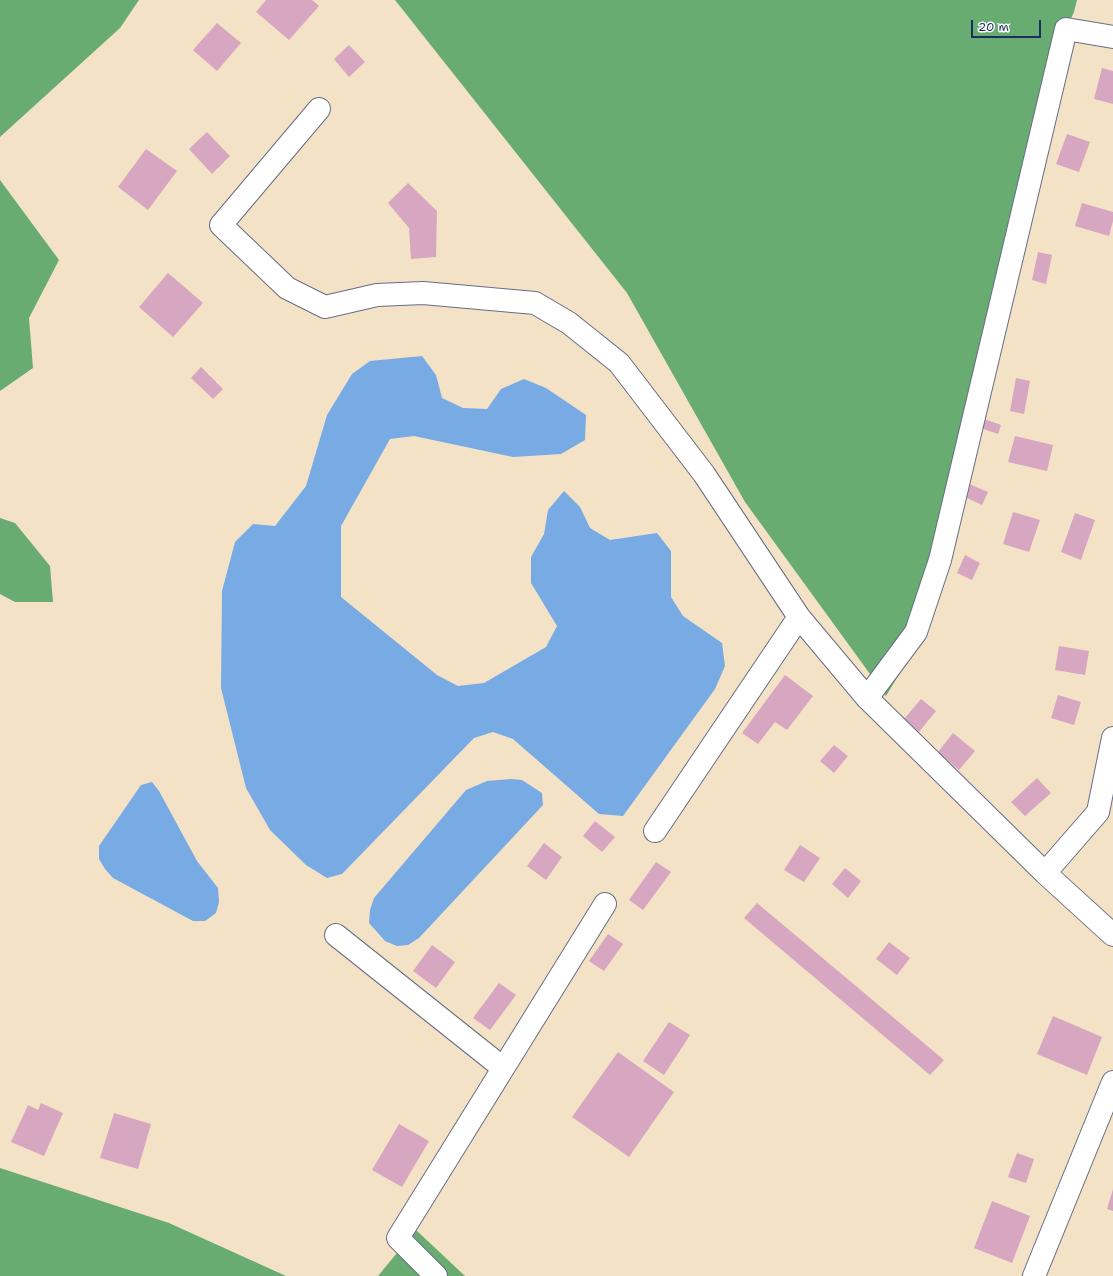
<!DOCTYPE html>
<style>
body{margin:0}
#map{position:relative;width:1113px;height:1276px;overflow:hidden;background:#f4e2c7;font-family:"Shantell Sans",sans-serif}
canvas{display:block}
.scale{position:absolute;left:971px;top:20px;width:70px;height:18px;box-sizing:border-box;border:2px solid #1b2f5e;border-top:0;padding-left:5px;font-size:12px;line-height:14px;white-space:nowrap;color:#1b2f5e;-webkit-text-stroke:3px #fff;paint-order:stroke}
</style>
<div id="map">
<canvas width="1113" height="1276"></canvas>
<div class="scale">20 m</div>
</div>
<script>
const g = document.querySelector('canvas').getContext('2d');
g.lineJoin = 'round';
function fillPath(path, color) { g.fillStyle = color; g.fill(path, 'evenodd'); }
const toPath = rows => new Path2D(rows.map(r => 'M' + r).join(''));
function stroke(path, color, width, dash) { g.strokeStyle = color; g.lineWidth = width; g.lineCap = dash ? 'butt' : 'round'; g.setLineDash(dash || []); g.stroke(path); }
fillPath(toPath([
 [0,0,139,0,120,28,0,137],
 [395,0,1077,0,1074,12,1066,29,922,636,886,696,745,502,627,293],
 [0,180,59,260,29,318,33,368,0,391],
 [0,518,15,523,50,566,53,602,15,602,0,594],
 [0,1168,169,1223,286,1276,0,1276],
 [416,1230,465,1276,378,1276]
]), '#68ac71');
fillPath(toPath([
 [422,356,436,375,442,398,463,408,487,409,501,389,524,379,546,388,586,415,585,440,561,454,513,457,414,436,390,439,341,526,341,597,437,675,458,686,484,683,546,647,557,626,531,583,531,557,544,534,548,510,564,491,580,507,590,528,610,540,657,533,671,551,671,597,683,616,722,643,725,666,715,689,623,816,599,814,513,739,493,732,474,738,342,874,327,878,306,865,270,830,246,788,221,688,222,591,235,542,253,524,275,526,306,486,327,415,352,374,370,361],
 [511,779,522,780,542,793,543,805,419,938,408,945,397,946,385,941,369,923,370,910,374,898,466,790,487,781],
 [152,782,159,791,197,861,218,888,219,902,216,913,205,921,193,921,113,878,105,869,99,859,99,846,141,785]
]), '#78aae4');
fillPath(toPath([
 [266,0,312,0,319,6,289,40,256,12],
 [217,23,241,43,217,71,193,50],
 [349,45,365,62,349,77,334,59],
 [1102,68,1113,71,1113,104,1094,99],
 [207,132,230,156,212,174,189,149],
 [1067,134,1090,142,1079,172,1056,164],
 [146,149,177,171,148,210,118,187],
 [408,183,437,211,436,257,411,259,409,228,388,203],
 [1082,203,1113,212,1113,221,1109,236,1075,226],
 [1038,252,1052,255,1046,284,1032,280],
 [168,273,203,303,173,337,139,307],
 [201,367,223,389,213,399,191,378],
 [1016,378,1030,381,1024,414,1010,411],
 [981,418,1001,425,998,434,978,427],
 [1015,436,1053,445,1047,471,1008,462],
 [969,484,988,492,982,505,963,496],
 [1013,512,1040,520,1029,552,1003,544],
 [1075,513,1095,520,1081,560,1061,552],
 [965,555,980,563,972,580,957,573],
 [1059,646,1089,651,1085,675,1055,670],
 [785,675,813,696,787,730,775,722,758,744,742,733],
 [1058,695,1081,702,1074,725,1051,718],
 [921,699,936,711,919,732,904,719],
 [953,733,975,751,959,770,938,752],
 [834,745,848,756,834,773,820,761],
 [1037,778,1051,793,1025,816,1011,802],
 [595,821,615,837,602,852,583,836],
 [544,843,562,857,546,880,527,866],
 [800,845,820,858,804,882,784,870],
 [656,862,671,872,643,910,629,900],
 [845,868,861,881,848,898,832,884],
 [757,903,944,1060,930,1075,744,918],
 [608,934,623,944,604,971,589,961],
 [889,942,910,958,897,975,876,959],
 [432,945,455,962,436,988,413,971],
 [499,983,516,995,490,1030,473,1018],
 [1053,1016,1102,1037,1087,1075,1037,1054],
 [669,1022,690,1035,664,1075,643,1061],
 [618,1052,674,1092,629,1157,572,1117],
 [41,1103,63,1113,44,1156,11,1142,28,1105,38,1110],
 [114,1113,151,1124,138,1169,100,1158],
 [399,1124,429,1141,402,1187,372,1170],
 [1017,1153,1034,1159,1026,1183,1008,1177],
 [1113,1189,1113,1211,1107,1209],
 [992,1201,1030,1216,1012,1263,974,1248]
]), '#d7a6c1');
const minor = toPath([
 [319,109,221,225,287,288,325,307,377,295,423,293,535,303,569,323,619,363,704,474,799,617,867,698,1045,873,1113,935],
 [867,698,916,632,940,560,1066,29,1113,37],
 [655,831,799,617],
 [1045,873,1098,812,1113,738],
 [336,935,503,1068],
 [436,1276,398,1238,605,904],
 [1034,1276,1113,1082]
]);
stroke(minor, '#676e83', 24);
stroke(minor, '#fff', 22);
</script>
